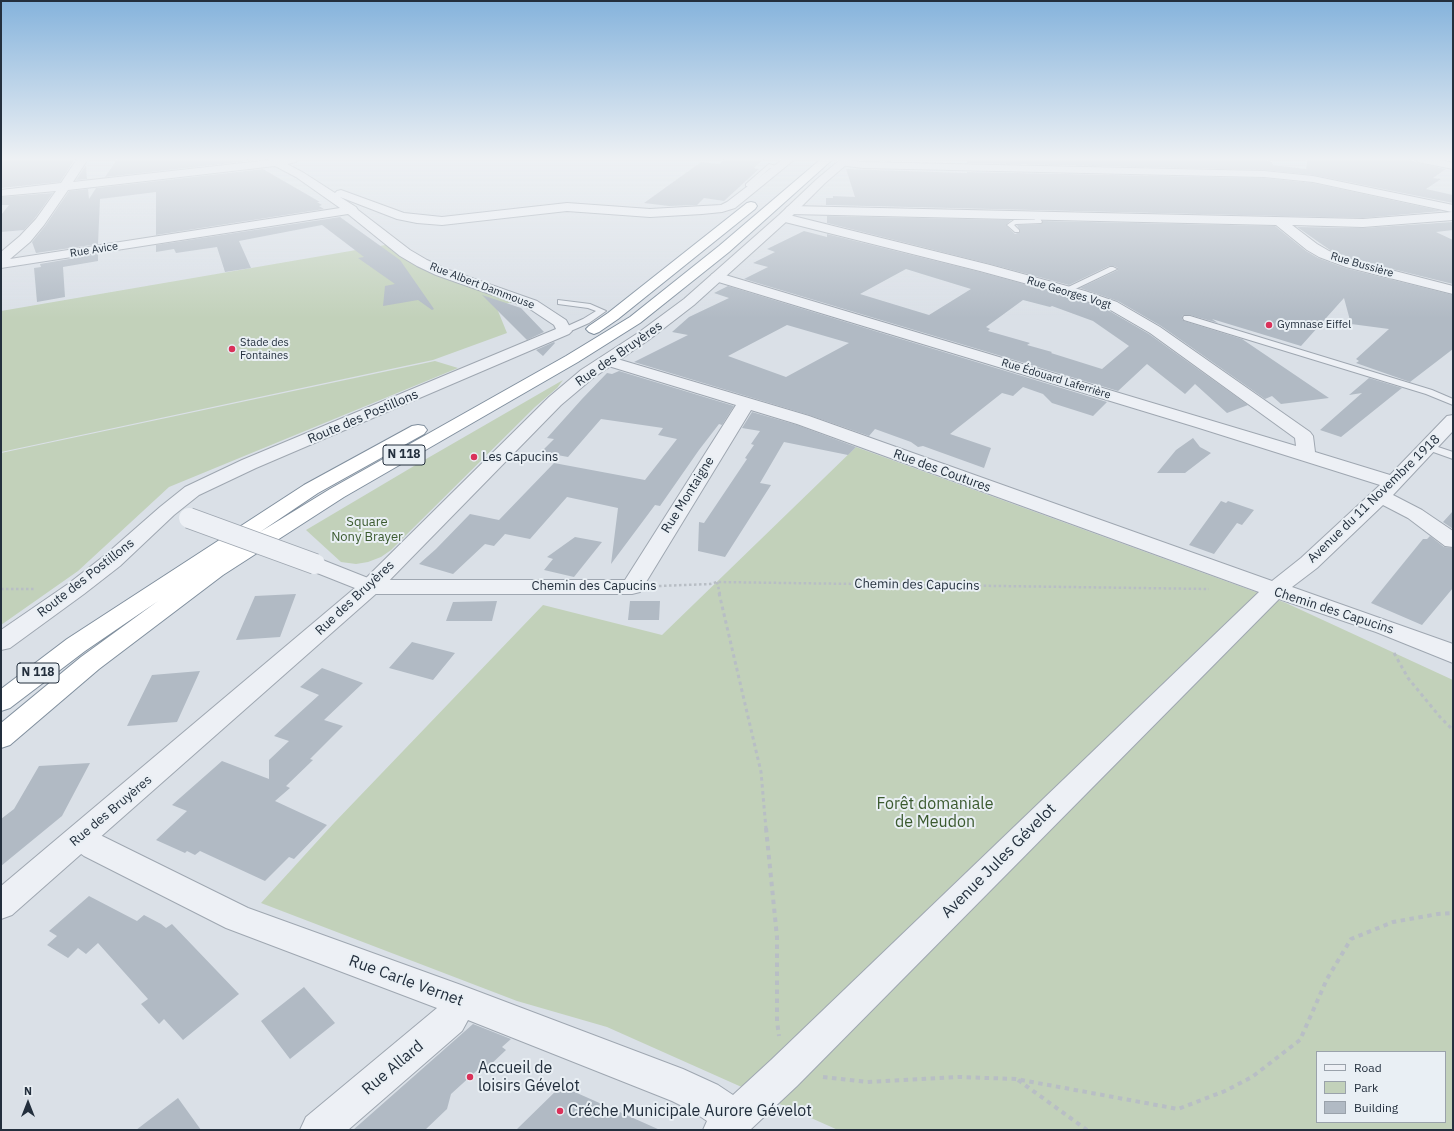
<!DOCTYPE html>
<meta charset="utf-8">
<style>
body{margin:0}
#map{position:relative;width:1454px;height:1131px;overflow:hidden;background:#dae0e7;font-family:"IBM Plex Sans",sans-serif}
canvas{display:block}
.frame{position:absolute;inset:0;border:2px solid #232f3d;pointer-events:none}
.legend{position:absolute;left:1316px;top:1051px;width:130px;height:72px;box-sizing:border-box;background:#e9eff4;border:1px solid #9aa2ab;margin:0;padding:5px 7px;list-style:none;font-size:12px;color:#232f3d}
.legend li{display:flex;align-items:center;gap:8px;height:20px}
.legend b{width:20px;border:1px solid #9aa2ab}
.north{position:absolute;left:8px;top:1083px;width:40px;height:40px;-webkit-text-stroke:3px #e9eff4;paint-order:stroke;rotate:0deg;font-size:11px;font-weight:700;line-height:16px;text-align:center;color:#232f3d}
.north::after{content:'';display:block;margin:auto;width:14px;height:18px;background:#232f3d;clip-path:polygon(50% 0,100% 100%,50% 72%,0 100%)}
</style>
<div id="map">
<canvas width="1454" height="1131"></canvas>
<div class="frame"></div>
<ul class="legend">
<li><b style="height:5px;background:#edf0f5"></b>Road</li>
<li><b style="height:11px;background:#c2d1ba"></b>Park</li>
<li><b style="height:11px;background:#b1bac4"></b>Building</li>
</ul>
<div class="north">N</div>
</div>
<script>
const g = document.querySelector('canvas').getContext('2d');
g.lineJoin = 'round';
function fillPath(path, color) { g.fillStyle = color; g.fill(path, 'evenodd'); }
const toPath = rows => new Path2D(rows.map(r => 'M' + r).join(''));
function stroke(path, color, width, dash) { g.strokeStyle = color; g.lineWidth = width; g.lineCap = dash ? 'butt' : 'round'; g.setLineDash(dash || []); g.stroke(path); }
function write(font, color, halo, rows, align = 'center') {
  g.font = font + ' "IBM Plex Sans",sans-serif'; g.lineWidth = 4; g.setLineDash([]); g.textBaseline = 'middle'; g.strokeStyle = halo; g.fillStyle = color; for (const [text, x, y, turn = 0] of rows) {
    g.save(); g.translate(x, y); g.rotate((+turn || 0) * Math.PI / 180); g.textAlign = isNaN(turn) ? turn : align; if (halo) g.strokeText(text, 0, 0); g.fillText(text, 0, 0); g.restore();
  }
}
fillPath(toPath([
 [391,244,514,302,496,306,507,333,433,360,1,452,1,311],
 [435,361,458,368,169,487,78,571,1,625,1,453],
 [563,380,557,388,535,407,391,550,381,557,368,562,356,564,341,562,306,530,414,466],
 [856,447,1286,603,1453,680,1453,1130,838,1130,607,1027,517,1001,261,903,334,823,543,605,662,635],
 [1317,1052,1445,1052,1445,1122,1317,1122]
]), '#c2d1ba');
fillPath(toPath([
 [1,159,75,159,60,182,1,188],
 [117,159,247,159,249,161,105,177],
 [724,159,764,159,754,168,759,169,724,201,704,198,697,205,669,206,644,203,701,162,720,164],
 [967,159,1261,159,1272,162,1273,165,1306,169,1307,159,1408,159,1418,163,1446,169,1433,178,1441,179,1426,189,1453,195,1453,203,1313,175,1264,170,967,163],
 [86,165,87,179,76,180],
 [263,169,320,202,317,202,322,205,319,206,324,209,156,235,156,192,100,199,98,244,36,253,32,242,45,226,69,191,88,189,89,199,96,188],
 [846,169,967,173,967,172,1264,178,1313,183,1442,211,1363,218,826,205,826,198,833,198,833,196,855,197],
 [53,193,35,218,24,230,1,232,1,215,9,205,1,205,1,197],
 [827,216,1011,220,1006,225,1015,234,1020,232,1017,225,1041,224,1043,221,1275,226,1306,251,1318,258,1345,268,1453,295,1453,349,1410,382,1356,363,1359,361,1356,359,1389,329,1351,324,1344,298,1301,346,1212,319,1218,323,1190,315,1183,315,1182,319,1184,321,1242,339,1329,398,1281,404,1272,396,1265,399,1161,326,1118,301,1080,288,1118,270,1118,268,1114,266,1109,266,1069,285,990,264,827,223],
 [340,217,400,260,434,309,432,310,418,300,383,306,385,286,395,284,358,258,364,257,322,225,239,241,251,268,225,272,217,247,176,253,174,249,156,252,156,245],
 [1453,222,1453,230,1436,232,1453,240,1453,284,1356,260,1330,250,1297,227,1363,228],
 [804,231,827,237,827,234,980,272,1075,298,1106,309,1149,334,1248,405,1227,413,1195,384,1185,394,1147,364,1118,391,744,279,768,267,753,263,775,252,767,249],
 [906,269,922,274,971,289,929,315,860,294],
 [1023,300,1050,307,1052,306,1093,321,1129,346,1102,369,1051,353,1052,352,1027,345,1030,343,988,331,990,329,986,327],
 [98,254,98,261,63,267,65,297,37,302,34,268,41,267,40,264],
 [728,286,1107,402,1093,416,1052,403,1043,394,1023,387,1013,396,1002,393,950,434,991,448,984,468,923,446,918,447,911,442,875,429,869,436,809,415,634,362,688,335,672,332,689,317,729,298,714,293],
 [787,325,849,343,786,377,728,356],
 [482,295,521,308,544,332,527,340],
 [554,342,555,343,543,356,536,350],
 [619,371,734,406,722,425,719,424,699,450,660,506,655,505,611,564,618,508,567,497,530,539,505,534,494,546,485,544,453,574,419,564,436,549,470,514,499,520,554,463,645,480,677,439,658,435,663,428,601,419,568,457,541,452,554,439,547,438,582,399,607,373,612,374],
 [1369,378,1402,388,1341,437,1320,430,1362,393,1349,395],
 [752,412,797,425,856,447,848,455,784,442,760,483,771,485,725,557,698,551,699,522,704,523,747,459,745,458,754,445,751,444,760,431,742,428],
 [1193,438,1200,447,1211,453,1185,473,1157,473,1176,450],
 [1221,501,1226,503,1228,501,1254,510,1242,525,1237,523,1214,554,1189,545],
 [1453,511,1453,529,1443,522],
 [1430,536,1444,547,1453,548,1453,588,1422,625,1371,603,1423,539,1427,539],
 [575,537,602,542,574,577,544,570,553,559,547,557],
 [296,594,280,637,236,640,255,596],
 [497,601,492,621,446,621,453,602],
 [630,601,660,601,659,620,628,620],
 [412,642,455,653,433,680,389,668],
 [322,668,363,683,324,720,343,726,310,759,313,760,286,786,290,788,275,801,327,825,294,859,289,857,265,881,200,851,195,855,187,851,185,853,156,840,187,811,172,805,222,761,269,779,269,760,289,741,274,736,319,695,300,687],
 [200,671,177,722,127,726,152,675],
 [90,763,62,816,1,866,1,819,14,809,39,766],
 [89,896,137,921,144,915,161,924,166,928,172,924,239,994,183,1040,164,1019,159,1024,141,1004,148,999,98,943,86,954,78,948,68,958,47,945,57,936,49,931],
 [304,987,335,1023,290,1059,261,1021],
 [473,1024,511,1039,502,1047,506,1050,488,1067,484,1064,451,1094,447,1109,425,1130,353,1130],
 [561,1086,586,1097,660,1130,516,1130],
 [178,1098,201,1130,136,1130]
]), '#b1bac4');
const service = toPath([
 [769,164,782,168,779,170,770,168,750,186,746,186,746,184,769,164],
 [1036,214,1039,216,1042,222,1041,223,1016,224,1014,225,1019,230,1019,232,1015,232,1007,225,1014,220,1035,220,1033,216,1036,214],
 [1110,267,1113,267,1117,269,1069,292,1063,292,1062,290,1110,267],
 [558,300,590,304,606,311,589,323,564,334,561,333,560,331,561,329,583,319,596,311,588,308,558,304,558,300],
 [1184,316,1190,316,1432,390,1453,399,1453,405,1426,394,1184,320,1183,318,1184,316],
 [1429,444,1453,452,1453,459,1425,449,1424,447,1429,444]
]);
const minor = toPath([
 [77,159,88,159,73,182,279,159,297,159,296,162,287,164,304,173,335,193,337,191,341,190,404,213,442,217,567,203,650,209,721,205,727,202,783,159,795,159,735,208,722,212,702,214,650,217,567,211,442,225,417,223,397,219,340,197,356,207,358,210,410,250,427,260,446,269,537,301,566,320,572,331,569,334,256,468,199,495,174,515,120,566,84,594,10,648,1,650,1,630,68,584,104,556,160,507,185,487,242,460,556,329,554,325,527,307,436,275,417,266,400,256,348,214,1,268,1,252,20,236,36,219,56,191,1,196,1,190,61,183,77,159],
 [275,166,296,177,340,208,10,259,30,242,44,225,68,190,275,166],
 [1413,159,1436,159,1453,163,1453,169,1418,162,1413,159],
 [843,160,863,162,1264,171,1313,176,1453,205,1453,220,1363,227,1292,225,1317,244,1329,251,1356,261,1453,286,1453,294,1346,267,1319,257,1307,250,1276,225,791,214,787,213,785,210,787,207,791,206,1363,219,1452,212,1313,182,1264,177,863,168,839,165,838,163,839,161,843,160],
 [789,215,990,265,1085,291,1117,302,1160,327,1310,432,1313,436,1315,452,1390,475,1447,416,1453,415,1453,431,1393,495,1422,510,1453,531,1453,547,1445,546,1408,518,1383,505,1317,568,1292,587,1453,644,1453,663,1376,632,1279,599,797,1086,750,1130,703,1130,707,1121,692,1111,672,1101,468,1020,462,1031,348,1130,300,1130,306,1117,437,1008,226,928,84,856,70,846,65,838,70,830,80,826,90,830,248,908,461,985,683,1069,718,1085,733,1095,771,1060,1259,592,797,424,751,410,640,592,632,594,370,594,307,569,304,564,307,559,315,557,373,580,625,580,736,405,602,364,600,361,602,358,608,356,614,358,809,416,1272,581,1301,558,1380,485,1196,427,712,280,710,277,712,274,717,273,722,274,1296,446,1295,438,1150,333,1107,308,1075,297,980,271,785,222,783,219,785,216,789,215]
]);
const tertiary = toPath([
 [841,159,853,159,825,183,787,221,694,305,650,339,593,378,561,405,378,592,12,915,1,919,1,886,362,582,549,397,581,370,638,333,684,299,779,215,817,179,841,159]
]);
const trunk = toPath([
 [821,159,833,159,729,252,640,323,578,362,344,497,223,575,99,669,10,745,1,748,1,723,81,657,158,601,85,651,10,708,1,711,1,689,67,639,304,485,412,426,418,425,424,426,427,430,424,434,318,493,260,532,330,489,566,356,630,317,719,246,821,159],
 [751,202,755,203,757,206,755,209,618,319,599,332,594,334,589,332,586,329,589,326,608,313,747,203,751,202]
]);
stroke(service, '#9fa7b1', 2);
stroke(minor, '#9fa7b1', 2);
stroke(tertiary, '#9fa7b1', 2);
stroke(trunk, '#808f9e', 2);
stroke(toPath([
 [717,582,720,594],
 [659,586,710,584,717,582,1209,589],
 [1,589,36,589]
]), '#b8bec5', 2.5, [2.5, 2.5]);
stroke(toPath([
 [719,593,761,772,766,829],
 [1394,653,1408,678,1440,717,1453,730]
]), '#b8bec5', 3, [3.5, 3.5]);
stroke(toPath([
 [766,828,777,937,777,1021,779,1036],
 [823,1077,867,1082,959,1077,1016,1079,1178,1109,1225,1091,1252,1077,1300,1040,1327,979,1351,939,1393,922,1438,914,1453,913],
 [1018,1080,1087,1130]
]), '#b8bec5', 4, [4.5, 4.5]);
fillPath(service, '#edf0f5');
fillPath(minor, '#edf0f5');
fillPath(tertiary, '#edf0f5');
fillPath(trunk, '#fff');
const minorBridge = toPath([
 [189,518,315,564]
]);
stroke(minorBridge, '#9fa7b1', 22, []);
stroke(minorBridge, '#edf0f5', 20);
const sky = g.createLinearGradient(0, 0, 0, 318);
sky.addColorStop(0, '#85b3dc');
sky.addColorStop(0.5, '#eef1f4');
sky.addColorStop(1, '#eef1f400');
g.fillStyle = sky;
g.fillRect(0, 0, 1454, 318);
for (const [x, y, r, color] of [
 [1269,325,4,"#da3159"],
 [232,349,4,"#da3159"],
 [474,457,4,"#da3159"],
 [470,1077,4,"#da3159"],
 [560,1111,4,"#da3159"]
]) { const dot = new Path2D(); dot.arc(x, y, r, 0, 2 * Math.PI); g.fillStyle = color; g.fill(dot); stroke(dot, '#e9eff4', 1.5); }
write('11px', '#232f3d', '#e9eff4', [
 ["Rue Avice",94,250,-9],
 ["Rue Bussière",1362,265,16],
 ["Rue Albert Dammouse",482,286,21],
 ["Rue Georges Vogt",1069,293,17],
 ["Rue Édouard Laferrière",1056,379,17]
]);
write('11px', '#232f3d', '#e9eff4', [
 ["Gymnase Eiffel",1277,325],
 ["Stade des",240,343],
 ["Fontaines",240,356]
], 'left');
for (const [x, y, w] of [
 [404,455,42],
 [38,673,42]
]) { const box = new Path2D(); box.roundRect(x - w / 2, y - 10, w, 20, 3); g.fillStyle = '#e9eff4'; g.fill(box); stroke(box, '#232f3d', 1); }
write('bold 12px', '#232f3d', null, [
 ["N 118",404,455],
 ["N 118",38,673]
]);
write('13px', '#232f3d', '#e9eff4', [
 ["Rue des Bruyères",619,354,-35],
 ["Route des Postillons",363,417,-23],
 ["Rue des Coutures",942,471,20],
 ["Rue Montaigne",688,495,-58],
 ["Avenue du 11 Novembre 1918",1374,499,-44],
 ["Route des Postillons",86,578,-38],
 ["Chemin des Capucins",917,585,1],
 ["Chemin des Capucins",594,586],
 ["Rue des Bruyères",355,598,-43],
 ["Chemin des Capucins",1334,611,18],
 ["Rue des Bruyères",111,811,-40]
]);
write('13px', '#232f3d', '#e9eff4', [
 ["Les Capucins",482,457]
], 'left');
write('13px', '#3b5a2f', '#e9eff4', [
 ["Square",367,522],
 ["Nony Brayer",367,537]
]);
write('16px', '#3b5a2f', '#e9eff4', [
 ["Forêt domaniale",935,804],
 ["de Meudon",935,822]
]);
write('16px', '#232f3d', '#e9eff4', [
 ["Avenue Jules Gévelot",999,861,-45],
 ["Rue Carle Vernet",406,981,20],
 ["Rue Allard",393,1068,-40]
]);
write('16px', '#232f3d', '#e9eff4', [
 ["Accueil de",478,1068],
 ["loisirs Gévelot",478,1086],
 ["Créche Municipale Aurore Gévelot",568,1111]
], 'left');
</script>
